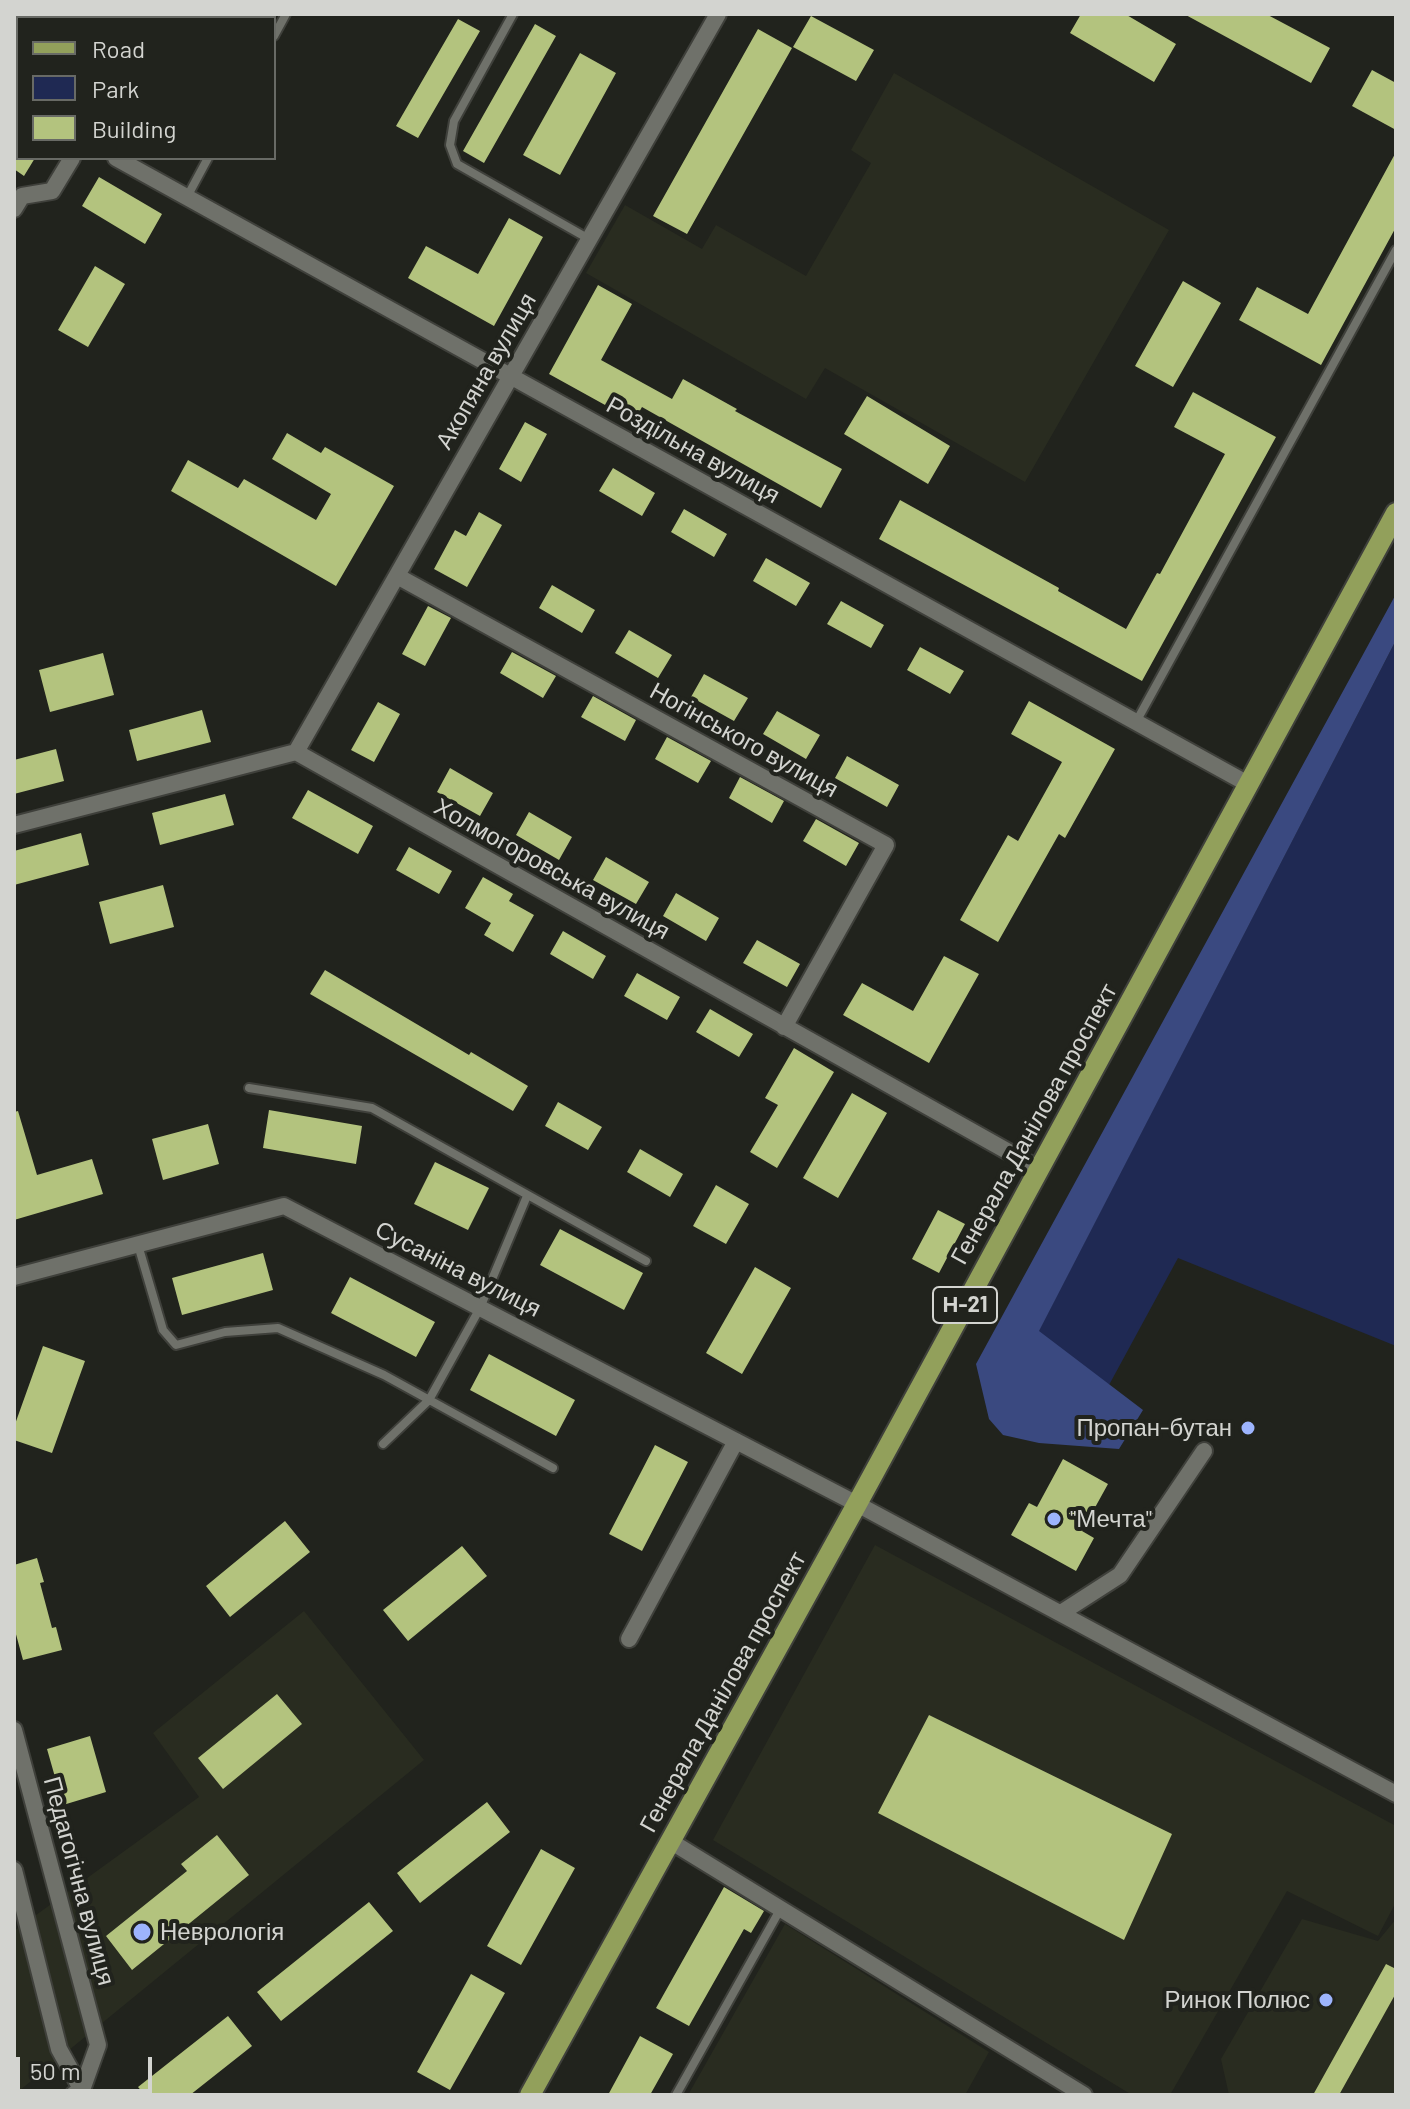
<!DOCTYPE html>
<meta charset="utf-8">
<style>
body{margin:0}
#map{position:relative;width:1410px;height:2109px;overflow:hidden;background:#21231d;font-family:Barlow,sans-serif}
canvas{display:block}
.frame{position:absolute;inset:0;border:16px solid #d3d4d0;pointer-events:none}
.legend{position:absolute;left:16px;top:16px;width:260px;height:144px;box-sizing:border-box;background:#21231d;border:2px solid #686a65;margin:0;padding:10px 14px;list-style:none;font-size:24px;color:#d3d4d0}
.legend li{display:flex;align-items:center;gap:16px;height:40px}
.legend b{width:40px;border:2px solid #686a65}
.scale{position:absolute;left:16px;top:2057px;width:136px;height:36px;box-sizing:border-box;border:4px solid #d3d4d0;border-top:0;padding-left:10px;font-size:24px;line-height:28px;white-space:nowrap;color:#d3d4d0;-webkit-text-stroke:6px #21231d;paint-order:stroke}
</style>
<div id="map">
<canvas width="1410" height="2109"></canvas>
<div class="frame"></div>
<ul class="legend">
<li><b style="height:10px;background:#92a05b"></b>Road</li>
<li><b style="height:22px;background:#1f2953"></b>Park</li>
<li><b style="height:22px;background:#b3c37e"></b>Building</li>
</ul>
<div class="scale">50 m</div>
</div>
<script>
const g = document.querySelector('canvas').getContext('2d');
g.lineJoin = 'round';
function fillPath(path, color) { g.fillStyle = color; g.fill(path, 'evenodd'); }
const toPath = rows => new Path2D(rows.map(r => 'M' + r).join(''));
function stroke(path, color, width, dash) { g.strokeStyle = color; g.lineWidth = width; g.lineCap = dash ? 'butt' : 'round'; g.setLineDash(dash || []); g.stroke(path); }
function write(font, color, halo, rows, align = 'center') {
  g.font = font + ' Barlow,sans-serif'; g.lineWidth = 8; g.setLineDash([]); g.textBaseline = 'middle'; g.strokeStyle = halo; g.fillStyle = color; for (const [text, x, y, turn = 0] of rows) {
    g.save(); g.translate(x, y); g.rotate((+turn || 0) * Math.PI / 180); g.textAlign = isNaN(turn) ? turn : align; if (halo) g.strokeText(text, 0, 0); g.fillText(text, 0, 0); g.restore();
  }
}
fillPath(toPath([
 [894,73,1169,230,1025,482,825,368,806,399,586,273,625,205,702,249,716,225,806,276,871,163,851,150],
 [875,1545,1396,1826,1396,1902,1378,1936,1287,1891,1170,2095,1132,2095,713,1840],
 [304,1611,424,1760,14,2095,14,1931,199,1797,153,1733],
 [1302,1919,1378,1941,1396,1919,1396,2095,1229,2095,1221,2059],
 [785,1924,989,2052,965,2095,688,2095]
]), '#292c20');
fillPath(toPath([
 [1396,640,1396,1346,1178,1258,1109,1385,1038,1332]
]), '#1f2953');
fillPath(toPath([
 [1396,594,1396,640,1039,1331,1143,1410,1119,1449,1039,1443,1003,1435,989,1419,976,1364]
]), '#3a4980');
fillPath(toPath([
 [1081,14,1125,14,1176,44,1154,82,1070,33],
 [1184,14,1266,14,1330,48,1311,83],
 [811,16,874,50,856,81,793,47],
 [458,19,480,31,418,138,396,126],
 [535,24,556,36,484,163,463,151],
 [758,29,792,48,687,234,653,216],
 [580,53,616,73,560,175,523,155],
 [1372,70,1396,83,1396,130,1352,106],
 [1396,152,1396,227,1321,365,1239,320,1257,287,1308,314],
 [14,158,35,158,24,176,14,169],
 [99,177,162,214,145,244,82,206],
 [509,218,543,237,494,326,408,278,426,246,478,274],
 [95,266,125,284,88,347,58,330],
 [1183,281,1221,303,1173,387,1135,366],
 [598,285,632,304,601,360,672,399,683,379,737,409,735,411,842,469,821,508,642,407,634,421,549,374],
 [1193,392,1276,437,1142,681,879,539,900,500,1059,588,1058,591,1126,629,1157,573,1160,574,1225,454,1174,427],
 [867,396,950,446,928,484,844,434],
 [525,422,547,434,521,482,499,469],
 [287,433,321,453,325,447,394,486,336,586,171,491,188,460,238,488,244,479,316,520,331,494,272,459],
 [613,468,655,493,642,516,599,491],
 [684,509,727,534,714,557,671,532],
 [479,512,502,525,467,587,434,569,455,530,466,536],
 [766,558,810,583,796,606,753,581],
 [552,585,595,610,582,633,539,608],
 [841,601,884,625,871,648,827,624],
 [428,606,451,618,425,666,402,654],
 [629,630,672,655,658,678,615,653],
 [920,647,964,671,950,694,907,670],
 [512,652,556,676,543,698,500,673],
 [103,653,114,695,50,712,39,670],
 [704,674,748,698,734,721,691,697],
 [593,696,636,720,625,741,581,717],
 [1029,701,1115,749,1065,838,1059,834,998,942,960,920,1008,835,1018,841,1062,762,1011,734],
 [378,702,400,714,374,762,351,750],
 [202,710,211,742,137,761,129,730],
 [777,711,820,735,806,759,763,734],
 [667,737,711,761,698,783,655,759],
 [56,749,64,781,14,794,14,760],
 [847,756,899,785,887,807,835,778],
 [450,768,493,793,480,816,437,792],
 [740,777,784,801,772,823,729,798],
 [308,790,373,826,358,854,292,818],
 [225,794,234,825,160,845,152,813],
 [529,812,572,837,559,860,516,835],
 [816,819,859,843,846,866,803,841],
 [81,833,89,865,14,885,14,851],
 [409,847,452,871,439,894,396,870],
 [606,857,649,882,636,904,593,880],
 [483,877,513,894,509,901,534,915,513,952,484,935,491,923,465,908],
 [163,885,174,927,110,944,99,902],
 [676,893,719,918,706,941,663,916],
 [563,931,606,956,593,979,550,954],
 [757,940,800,964,787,987,743,963],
 [944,956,979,974,929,1063,843,1015,862,983,913,1011],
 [325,970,469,1055,471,1052,528,1086,513,1111,310,994],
 [637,973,680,997,667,1020,624,996],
 [710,1009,753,1034,739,1057,696,1032],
 [794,1048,834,1072,777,1168,750,1152,778,1105,765,1098],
 [852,1093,887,1113,838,1198,803,1178],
 [558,1102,602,1127,588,1150,545,1126],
 [269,1110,362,1126,356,1164,263,1148],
 [18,1111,37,1175,92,1159,103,1194,14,1220,14,1112],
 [208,1124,219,1164,163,1180,152,1139],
 [640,1149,683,1174,670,1197,627,1172],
 [435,1162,489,1188,468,1230,414,1204],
 [716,1185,749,1204,726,1244,693,1226],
 [938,1210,965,1224,939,1273,912,1259],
 [560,1229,643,1273,624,1310,540,1265],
 [263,1253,273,1290,182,1315,172,1278],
 [755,1267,791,1288,742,1374,706,1353],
 [350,1277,435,1322,416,1357,331,1313],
 [43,1346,85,1361,52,1453,14,1440,14,1427],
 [489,1354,575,1400,556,1436,470,1390],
 [655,1445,688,1462,642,1551,609,1534],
 [1063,1459,1108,1484,1082,1531,1094,1538,1076,1571,1011,1535,1029,1503,1037,1507],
 [285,1521,310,1552,230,1617,206,1586],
 [462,1546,487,1576,408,1641,383,1610],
 [37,1558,44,1582,40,1583,52,1628,56,1627,62,1650,23,1660,14,1627,14,1565],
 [277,1694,302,1724,223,1789,198,1758],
 [929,1715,1172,1834,1124,1940,878,1813],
 [90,1736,106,1792,63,1805,47,1749],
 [487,1802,510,1832,420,1903,397,1873],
 [217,1835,249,1875,132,1970,106,1936,187,1871,181,1864],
 [541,1849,575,1868,521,1965,487,1946],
 [724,1887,764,1911,751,1933,744,1929,689,2026,656,2008],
 [369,1902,393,1931,281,2021,257,1992],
 [1386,1964,1396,1969,1396,1993,1339,2095,1313,2095],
 [471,1974,505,1993,450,2090,417,2072],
 [228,2016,252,2046,190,2095,145,2095,138,2087],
 [640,2036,673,2054,650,2095,608,2095]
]), '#b3c37e');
const lane = toPath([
 [513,14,454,121,450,145,457,164,589,239],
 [274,36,286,14],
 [187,197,208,158],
 [1136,722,1396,250],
 [249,1088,372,1108,646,1261],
 [138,1245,163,1330,176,1345,225,1332,278,1328,384,1375,553,1468],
 [383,1444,429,1400,480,1308,527,1196],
 [676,2095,781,1908]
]);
const street = toPath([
 [14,102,18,104],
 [116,158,1248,784],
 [14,209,22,196,52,191,72,158],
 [397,576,886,845,784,1027],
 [296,752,718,14],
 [14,825,296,752,1039,1169],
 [14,1277,284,1206,857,1504,1396,1794],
 [1061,1613,1120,1575,1204,1451],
 [629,1639,736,1441],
 [14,1730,98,2045,83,2087,73,2095],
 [670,1841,1084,2095],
 [14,1870,59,2049,83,2092]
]);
const primary = toPath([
 [530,2095,857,1504,1396,513]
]);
stroke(lane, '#3f403b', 12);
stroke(street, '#3f403b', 20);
stroke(primary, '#3f403b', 24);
stroke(lane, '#6f716a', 8);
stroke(street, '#6f716a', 16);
stroke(primary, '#92a05b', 20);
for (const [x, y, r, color] of [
 [1248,1428,8,"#9db4fd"],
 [1054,1519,8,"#9db4fd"],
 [142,1932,10,"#9db4fd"],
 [1326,2000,8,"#9db4fd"]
]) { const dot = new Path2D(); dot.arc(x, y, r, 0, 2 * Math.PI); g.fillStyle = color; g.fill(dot); stroke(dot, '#21231d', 3); }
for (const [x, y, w] of [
 [965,1305,64]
]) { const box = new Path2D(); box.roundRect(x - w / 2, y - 18, w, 36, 6); g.fillStyle = '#21231d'; g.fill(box); stroke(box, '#d3d4d0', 2); }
write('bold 22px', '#d3d4d0', null, [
 ["Н-21",965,1305]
]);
write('24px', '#d3d4d0', '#21231d', [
 ["Акопяна вулиця",486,371,-60],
 ["Роздільна вулиця",693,450,29],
 ["Ногінського вулиця",744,740,29],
 ["Холмогоровська вулиця",552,869,29],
 ["Генерала Данілова проспект",1034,1124,-61],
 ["Сусаніна вулиця",458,1269,27],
 ["Генерала Данілова проспект",723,1692,-61],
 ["Педагогічна вулиця",79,1881,75]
]);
write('24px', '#d3d4d0', '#21231d', [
 ["Пропан-бутан",1232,1428],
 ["\"Мечта\"",1070,1519,"left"],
 ["Неврологія",160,1932,"left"],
 ["Ринок Полюс",1310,2000]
], 'right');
</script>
